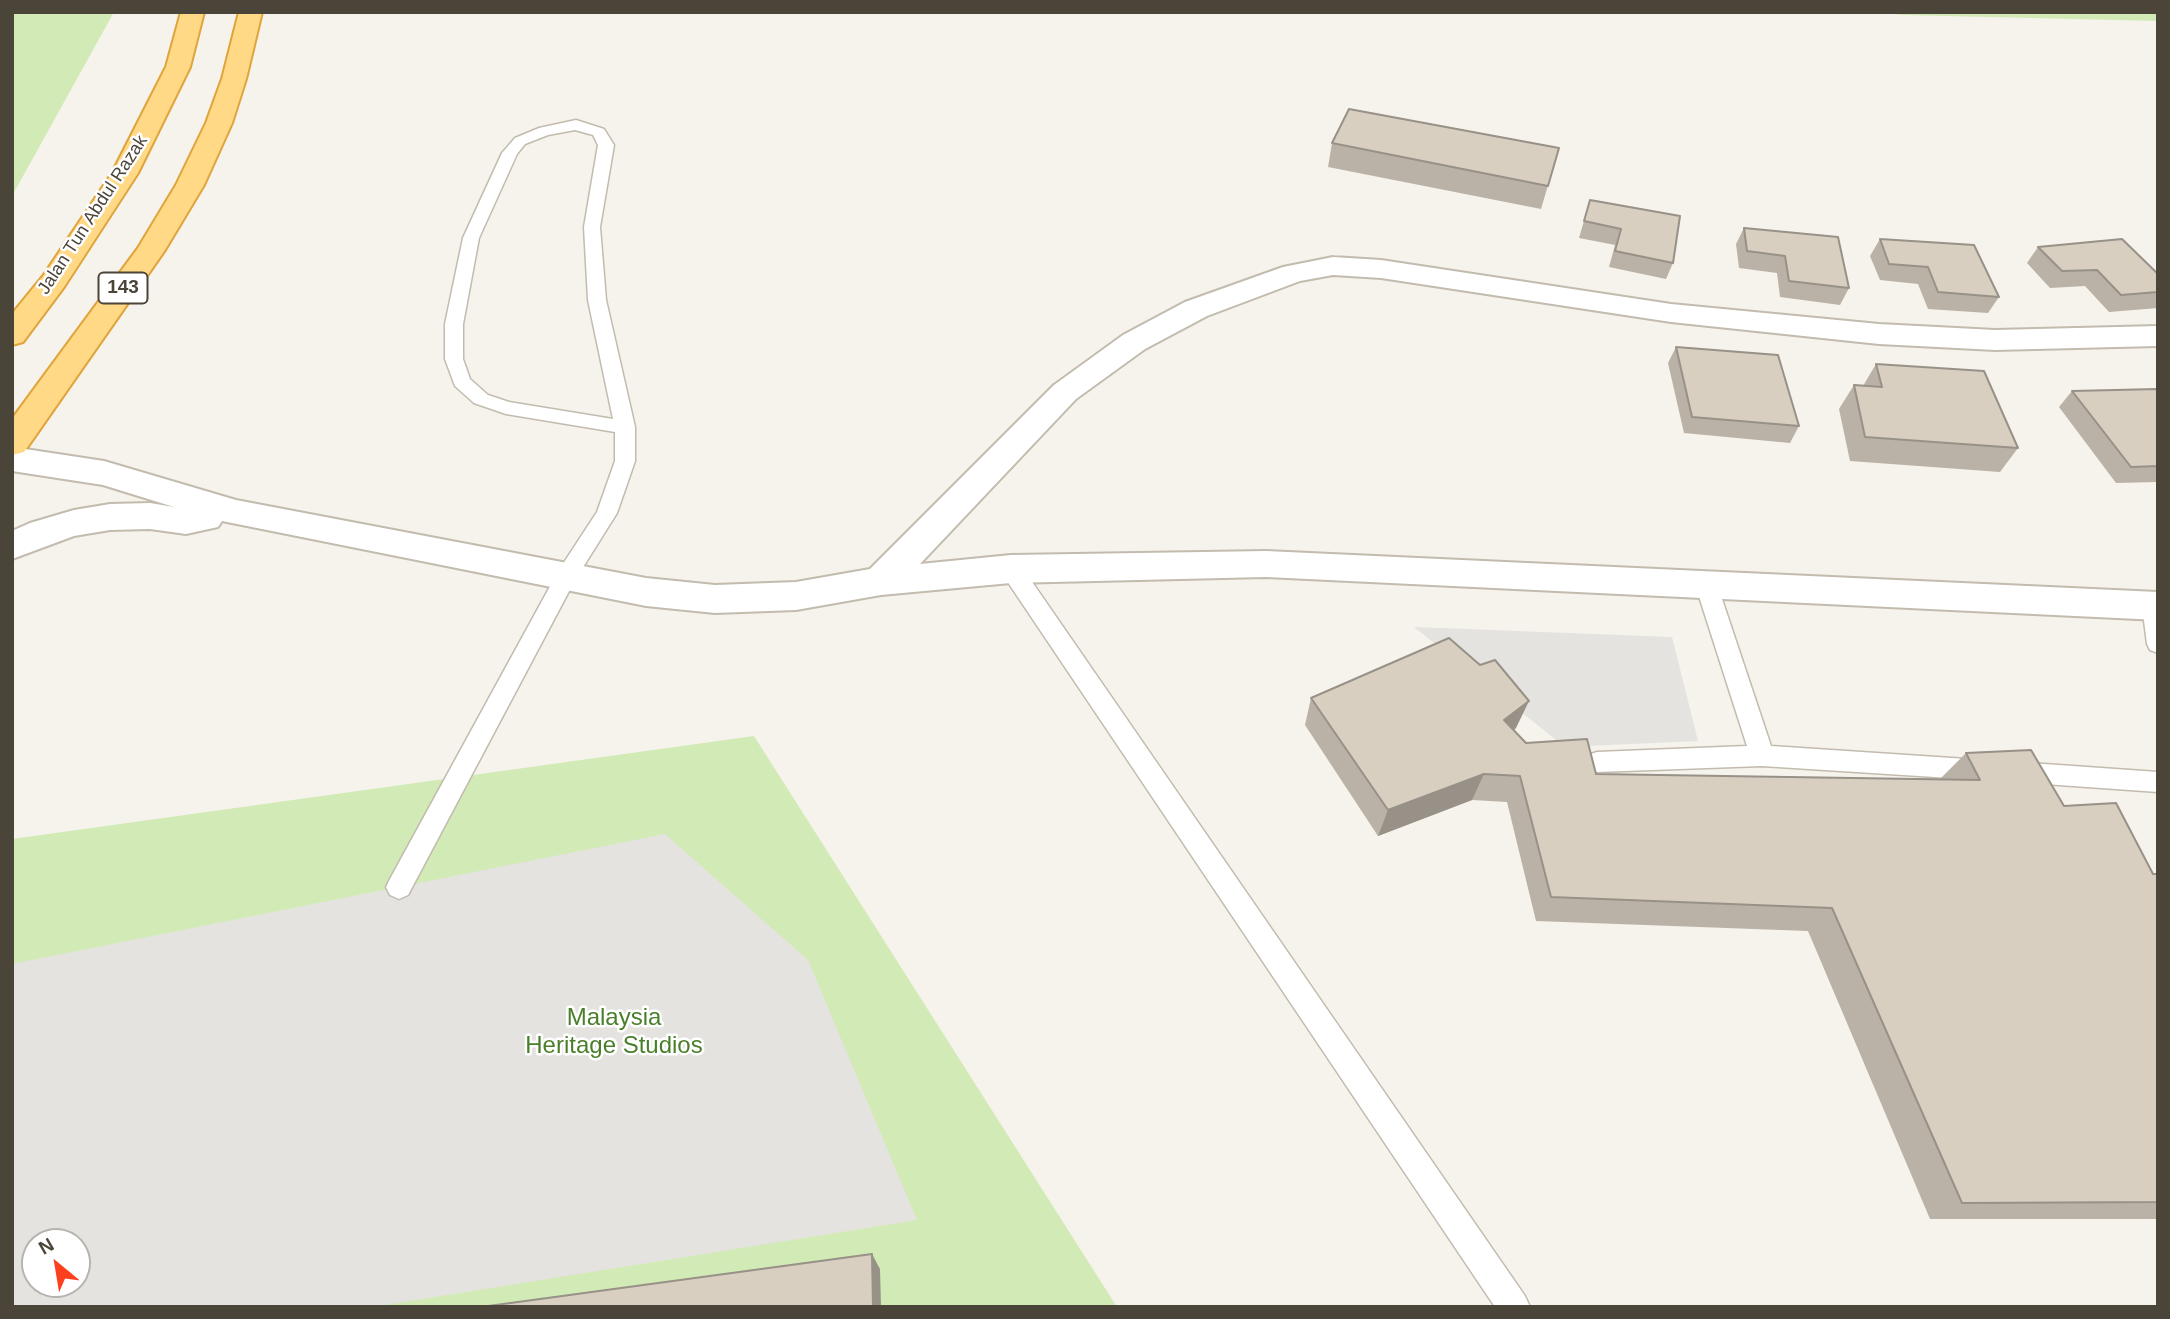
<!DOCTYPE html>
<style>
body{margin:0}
#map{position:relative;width:2170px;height:1319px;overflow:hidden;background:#f6f3ec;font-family:Arial,sans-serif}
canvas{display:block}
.frame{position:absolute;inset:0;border:14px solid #4b4439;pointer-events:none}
.north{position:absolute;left:21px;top:1228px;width:70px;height:70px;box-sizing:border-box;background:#fff;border:2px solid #b7b4b0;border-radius:50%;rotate:330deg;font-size:19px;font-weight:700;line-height:28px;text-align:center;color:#4b4439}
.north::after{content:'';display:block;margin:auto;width:24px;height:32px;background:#fc3f1d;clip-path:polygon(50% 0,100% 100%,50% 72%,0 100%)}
</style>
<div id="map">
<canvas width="2170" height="1319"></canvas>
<div class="frame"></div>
<div class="north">N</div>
</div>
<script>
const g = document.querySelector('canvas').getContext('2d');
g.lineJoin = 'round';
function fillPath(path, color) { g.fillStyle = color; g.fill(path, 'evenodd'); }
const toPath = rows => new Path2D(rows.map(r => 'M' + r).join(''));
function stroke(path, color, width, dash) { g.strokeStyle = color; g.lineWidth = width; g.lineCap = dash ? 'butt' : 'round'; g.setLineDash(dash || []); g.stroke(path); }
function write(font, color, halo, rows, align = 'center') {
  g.font = font + ' Arial,sans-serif'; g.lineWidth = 5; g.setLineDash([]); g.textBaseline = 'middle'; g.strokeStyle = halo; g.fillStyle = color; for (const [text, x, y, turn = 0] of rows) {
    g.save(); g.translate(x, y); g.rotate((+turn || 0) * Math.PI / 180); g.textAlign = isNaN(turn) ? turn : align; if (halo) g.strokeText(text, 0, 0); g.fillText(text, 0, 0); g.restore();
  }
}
fillPath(toPath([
 [12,12,114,12,12,196],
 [1869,12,2158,12,2158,21,1904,15],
 [754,736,1117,1307,12,1307,12,839],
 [35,1242,77,1242,77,1284,35,1284]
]), '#d2eab5');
fillPath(toPath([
 [1414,627,1672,637,1698,741,1565,747],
 [665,834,808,960,917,1220,372,1307,12,1307,12,964],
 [35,1242,77,1242,77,1284,35,1284]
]), '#e5e3e0');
const service = toPath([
 [576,120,604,129,614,145,600,227,606,300,635,427,635,461,617,513,575,580,408,895,399,899,390,895,386,887,390,879,559,570,597,512,615,461,615,432,506,414,474,403,455,386,445,359,445,324,463,238,502,153,515,138,539,128,576,120],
 [575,130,593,135,598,145,584,227,588,300,613,419,509,402,488,395,470,379,463,359,463,324,479,238,517,154,525,144,548,135,575,130],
 [1011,561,1019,563,1525,1296,1530,1307,1495,1307,1003,575,1000,569,1003,563,1011,561],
 [1707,579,1715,581,1718,587,1771,746,1982,760,1991,763,1994,770,1991,777,1982,780,1762,766,1597,772,1588,769,1585,762,1588,755,1597,752,1747,746,1696,587,1699,581,1707,579],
 [2153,597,2158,598,2158,653,2150,650,2147,644,2142,605,2145,599,2153,597],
 [2016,762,2158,772,2158,792,2016,782,2007,779,2004,772,2007,765,2016,762]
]);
const minor = toPath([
 [1333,257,1381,260,1671,304,1879,324,1995,330,2158,326,2158,346,1995,350,1879,344,1671,322,1381,278,1333,275,1300,281,1207,316,1145,349,1076,399,920,564,1011,555,1266,551,2158,592,2158,620,1266,577,1011,583,881,595,796,610,715,613,646,606,222,521,218,527,186,534,150,529,110,530,74,536,12,559,12,531,30,523,74,510,110,504,150,503,174,507,103,485,12,471,12,447,104,461,236,500,646,578,715,585,796,582,870,569,1054,385,1123,335,1185,302,1283,267,1333,257]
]);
const trunk = toPath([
 [181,12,204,12,190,67,138,173,64,287,23,342,12,345,12,314,43,276,112,173,166,67,181,12],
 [239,12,262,12,246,79,232,123,204,185,165,250,24,452,12,455,12,419,138,248,176,185,206,123,222,79,239,12]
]);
stroke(service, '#c2bbae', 3);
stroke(minor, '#c2bbae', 4);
stroke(trunk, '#e0a43c', 4);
fillPath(service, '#fff');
fillPath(minor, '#fff');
fillPath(trunk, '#ffd985');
fillPath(toPath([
 [1332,143,1559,148,1541,209,1328,167],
 [1590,200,1673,263,1666,279,1609,267,1615,245,1579,238],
 [1744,228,1849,288,1840,305,1780,297,1777,273,1739,268,1736,244],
 [1880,239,1999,297,1988,313,1928,309,1918,284,1880,280,1870,256],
 [2038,247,2158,274,2158,308,2109,312,2085,286,2050,288,2027,263],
 [1676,347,1799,426,1790,443,1684,433,1668,363],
 [1876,364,2018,448,2000,472,1850,461,1839,409,1854,385,1863,386],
 [2158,389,2158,482,2116,483,2059,407,2072,391],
 [1311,698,1516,728,1514,730,1526,743,1596,774,1940,779,1966,753,2064,806,2153,874,2158,874,2158,1219,1930,1219,1808,931,1536,921,1507,802,1472,800,1378,836,1305,725]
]), '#bab2a6');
fillPath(toPath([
 [1529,701,1516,728,1492,747,1504,720],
 [1484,774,1472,800,1378,836,1388,810],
 [872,1254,880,1269,881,1307,873,1307]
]), '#979187');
const building = toPath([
 [1349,109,1559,148,1548,186,1332,143,1349,109],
 [1590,200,1680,216,1673,263,1615,251,1621,229,1584,221,1590,200],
 [1744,228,1838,237,1849,288,1789,281,1785,256,1747,251,1744,228],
 [1880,239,1974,245,1999,297,1938,292,1928,267,1889,264,1880,239],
 [2122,239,2158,274,2158,292,2121,295,2097,270,2062,271,2038,247,2122,239],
 [1676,347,1778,355,1799,426,1692,417,1676,347],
 [1876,364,1984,371,2018,448,1865,437,1854,385,1882,387,1876,364],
 [2158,389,2158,466,2131,467,2072,391,2158,389],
 [1449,638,1480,665,1495,660,1529,701,1504,720,1526,743,1587,739,1596,774,1980,780,1966,753,2031,750,2064,806,2116,803,2153,874,2158,874,2158,1202,1962,1203,1832,908,1551,897,1520,776,1484,774,1388,810,1311,698,1449,638],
 [872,1254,873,1307,481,1307,872,1254]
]);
fillPath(building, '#d8cfc1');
stroke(building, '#979187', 2);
write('18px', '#4b4439', '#fff', [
 ["Jalan Tun Abdul Razak",93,215,-57]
]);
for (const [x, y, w] of [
 [123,288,49]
]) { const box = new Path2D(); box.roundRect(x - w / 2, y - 15.5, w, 31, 5); g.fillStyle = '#fff'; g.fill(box); stroke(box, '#4b4439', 2); }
write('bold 19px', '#4b4439', null, [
 ["143",123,288]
]);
write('24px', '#4a7f2a', '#fff', [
 ["Malaysia",614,1018],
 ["Heritage Studios",614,1046]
]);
</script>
